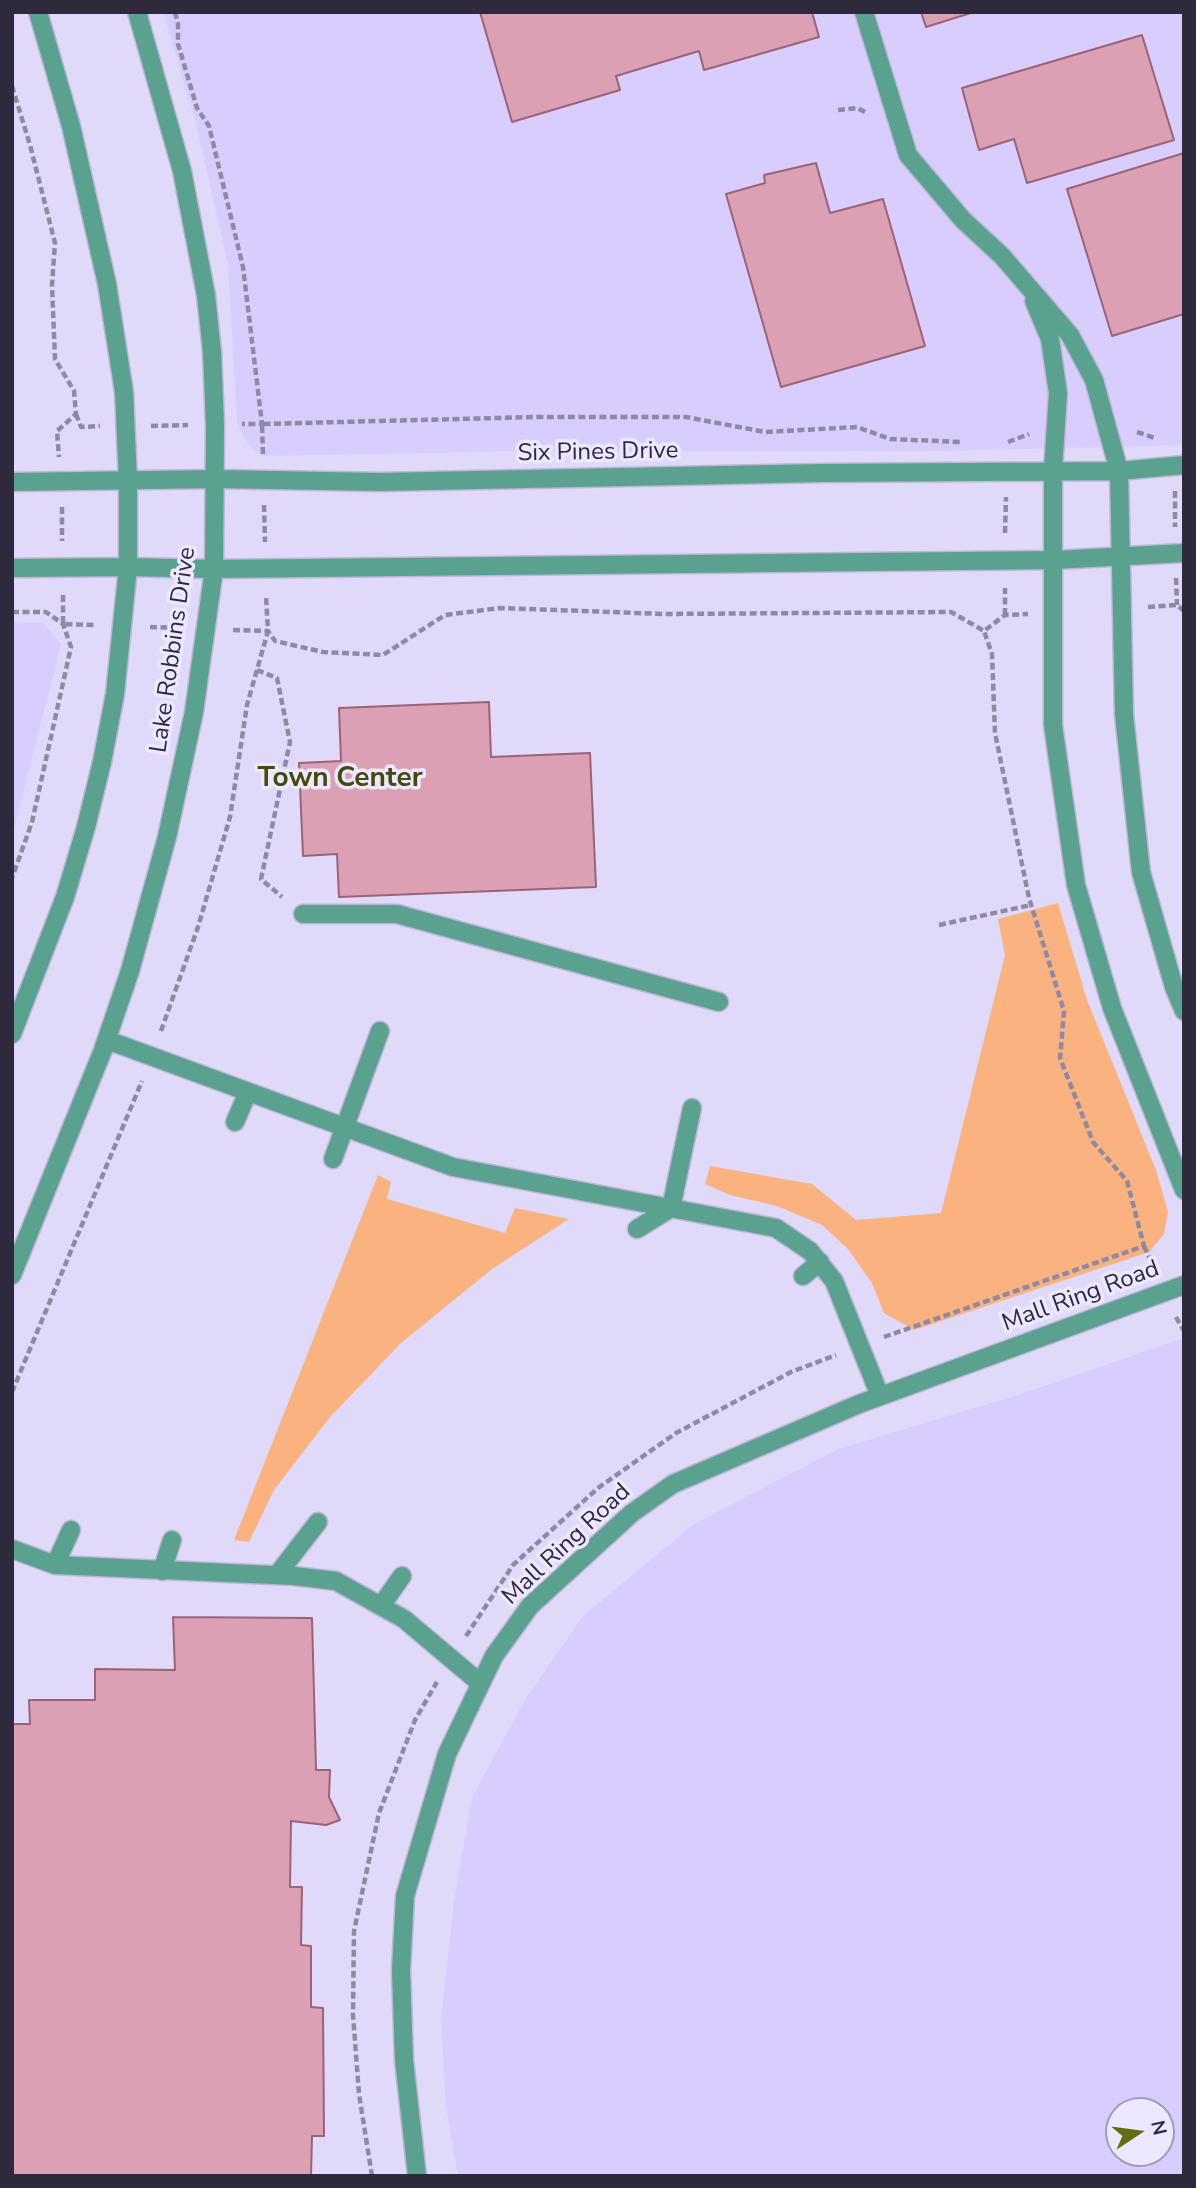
<!DOCTYPE html>
<style>
body{margin:0}
#map{position:relative;width:1196px;height:2188px;overflow:hidden;background:#e1d9fa;font-family:"Nunito Sans",sans-serif}
canvas{display:block}
.frame{position:absolute;inset:0;border:14px solid #2f293e;pointer-events:none}
.north{position:absolute;left:1105px;top:2097px;width:70px;height:70px;box-sizing:border-box;background:#ede8ff;border:2px solid #a19cb2;border-radius:50%;rotate:77deg;font-size:19px;font-weight:700;line-height:28px;text-align:center;color:#2f293e}
.north::after{content:'';display:block;margin:auto;width:24px;height:32px;background:#636c13;clip-path:polygon(50% 0,100% 100%,50% 72%,0 100%)}
</style>
<div id="map">
<canvas width="1196" height="2188"></canvas>
<div class="frame"></div>
<div class="north">N</div>
</div>
<script>
const g = document.querySelector('canvas').getContext('2d');
g.lineJoin = 'round';
function fillPath(path, color) { g.fillStyle = color; g.fill(path, 'evenodd'); }
const toPath = rows => new Path2D(rows.map(r => 'M' + r).join(''));
function stroke(path, color, width, dash) { g.strokeStyle = color; g.lineWidth = width; g.lineCap = dash ? 'butt' : 'round'; g.setLineDash(dash || []); g.stroke(path); }
function write(font, color, halo, rows, align = 'center') {
  g.font = font + ' "Nunito Sans",sans-serif'; g.lineWidth = 7; g.setLineDash([]); g.textBaseline = 'middle'; g.strokeStyle = halo; g.fillStyle = color; for (const [text, x, y, turn = 0] of rows) {
    g.save(); g.translate(x, y); g.rotate((+turn || 0) * Math.PI / 180); g.textAlign = isNaN(turn) ? turn : align; if (halo) g.strokeText(text, 0, 0); g.fillText(text, 0, 0); g.restore();
  }
}
fillPath(toPath([
 [163,12,1184,12,1184,445,945,451,520,451,263,456,248,445,237,422,228,265,196,123],
 [12,622,43,623,61,644,12,837],
 [1184,1338,1184,2176,458,2176,446,2107,441,2020,454,1902,472,1797,525,1700,583,1616,694,1524,838,1449,1021,1394],
 [1119,2111,1161,2111,1161,2153,1119,2153]
]), '#d8cdfe');
fillPath(toPath([
 [1058,903,1087,1000,1156,1170,1168,1212,1164,1234,1149,1252,914,1330,884,1313,872,1283,848,1249,822,1225,777,1206,730,1195,705,1184,710,1166,812,1184,856,1220,941,1213,1005,955,998,919],
 [378,1175,391,1182,387,1199,505,1233,515,1208,569,1219,492,1269,401,1343,330,1417,274,1490,249,1542,234,1540]
]), '#f9b280');
const building = toPath([
 [480,12,812,12,819,37,704,70,699,51,616,76,620,90,512,122,480,12],
 [921,12,974,12,926,27,921,12],
 [1142,35,1174,140,1027,183,1014,139,979,150,962,88,1142,35],
 [1184,153,1184,314,1112,336,1067,189,1184,153],
 [816,163,830,213,883,199,925,346,781,387,726,194,765,183,764,175,816,163],
 [489,702,491,757,590,753,596,887,339,897,337,854,303,856,299,763,341,761,339,708,489,702],
 [173,1617,312,1618,316,1770,330,1770,329,1797,340,1820,326,1825,291,1821,290,1887,302,1887,301,1945,311,1946,311,2007,323,2008,324,2136,312,2136,311,2176,12,2176,12,1724,30,1724,29,1700,95,1700,95,1669,175,1670,173,1617]
]);
fillPath(building, '#dca0b5');
stroke(building, '#9a6377', 2);
const minor = toPath([
 [864,12,908,155,963,220,1002,256,1070,335,1094,380,1119,471,1124,714,1141,872,1174,987,1184,1011],
 [1034,301,1050,339,1058,393,1053,470,1053,725,1076,885,1112,1008,1184,1190],
 [12,482,216,479,379,482,822,473,1119,471,1184,465],
 [12,568,128,567,214,569,1054,560,1184,553],
 [303,914,397,914,719,1002],
 [12,1034,65,897,86,827,102,762,115,694,128,567,128,481,124,392,107,284,71,126,38,12],
 [107,1040,453,1167,776,1228,810,1251,834,1281,880,1396],
 [235,1122,248,1092],
 [333,1159,380,1031],
 [637,1229,671,1208,692,1108],
 [12,1275,103,1050,130,971,167,837,194,712,214,569,215,425,212,352,206,295,182,171,137,12],
 [803,1276,820,1262],
 [12,1549,55,1565,294,1576,336,1581,404,1619,480,1683],
 [55,1565,71,1530],
 [162,1571,172,1540],
 [277,1575,318,1522],
 [381,1606,402,1576],
 [417,2176,404,2060,401,1970,405,1896,447,1754,494,1656,530,1606,632,1513,673,1484,859,1404,1184,1285]
]);
stroke(minor, '#bdb6d4', 21);
stroke(toPath([
 [175,12,178,24,178,44,197,108,209,126,243,267,262,424,242,424],
 [12,86,30,145,55,243,52,285,55,359,74,391,76,414,57,431,59,457],
 [838,110,857,108,867,113],
 [76,414,81,427,100,426],
 [151,426,188,425],
 [1137,432,1155,438],
 [1008,442,1029,434],
 [263,454,262,424,536,417,686,417,765,432,857,427,890,439,961,442],
 [1175,491,1175,527],
 [264,505,265,542],
 [62,507,62,541],
 [1005,533,1006,497],
 [1176,578,1177,605],
 [63,595,63,624,95,625],
 [1148,607,1177,605,1184,611],
 [12,612,46,612,63,624,71,647,32,822,12,878],
 [1005,615,1005,588],
 [150,627,179,628],
 [233,630,268,631,275,641,323,652,383,655,445,615,500,608,665,614,951,612,984,631,1005,615,1028,614],
 [257,670,277,678,290,742,261,879,282,897],
 [939,925,1031,905],
 [161,1031,198,927,230,817,247,705,268,631,266,596],
 [1144,1246,1154,1268],
 [1176,1317,1184,1331],
 [884,1337,1144,1246,1127,1181,1093,1142,1060,1058,1064,1011,1029,898,995,733,992,654,984,631],
 [12,1392,142,1081],
 [466,1636,513,1565,598,1488,676,1433,791,1372,836,1355],
 [372,2176,359,2094,353,2015,354,1931,379,1813,415,1720,437,1682]
]), '#9089a4', 4.5, [7, 3.5]);
stroke(minor, '#5ba18f', 18);
write('24px', '#2f293e', '#ede8ff', [
 ["Six Pines Drive",598,453,-1],
 ["Lake Robbins Drive",174,650,-82],
 ["Mall Ring Road",1081,1297,-20],
 ["Mall Ring Road",567,1545,-43]
]);
write('bold 28px', '#434a0e', '#ede8ff', [
 ["Town Center",340,779]
]);
</script>
